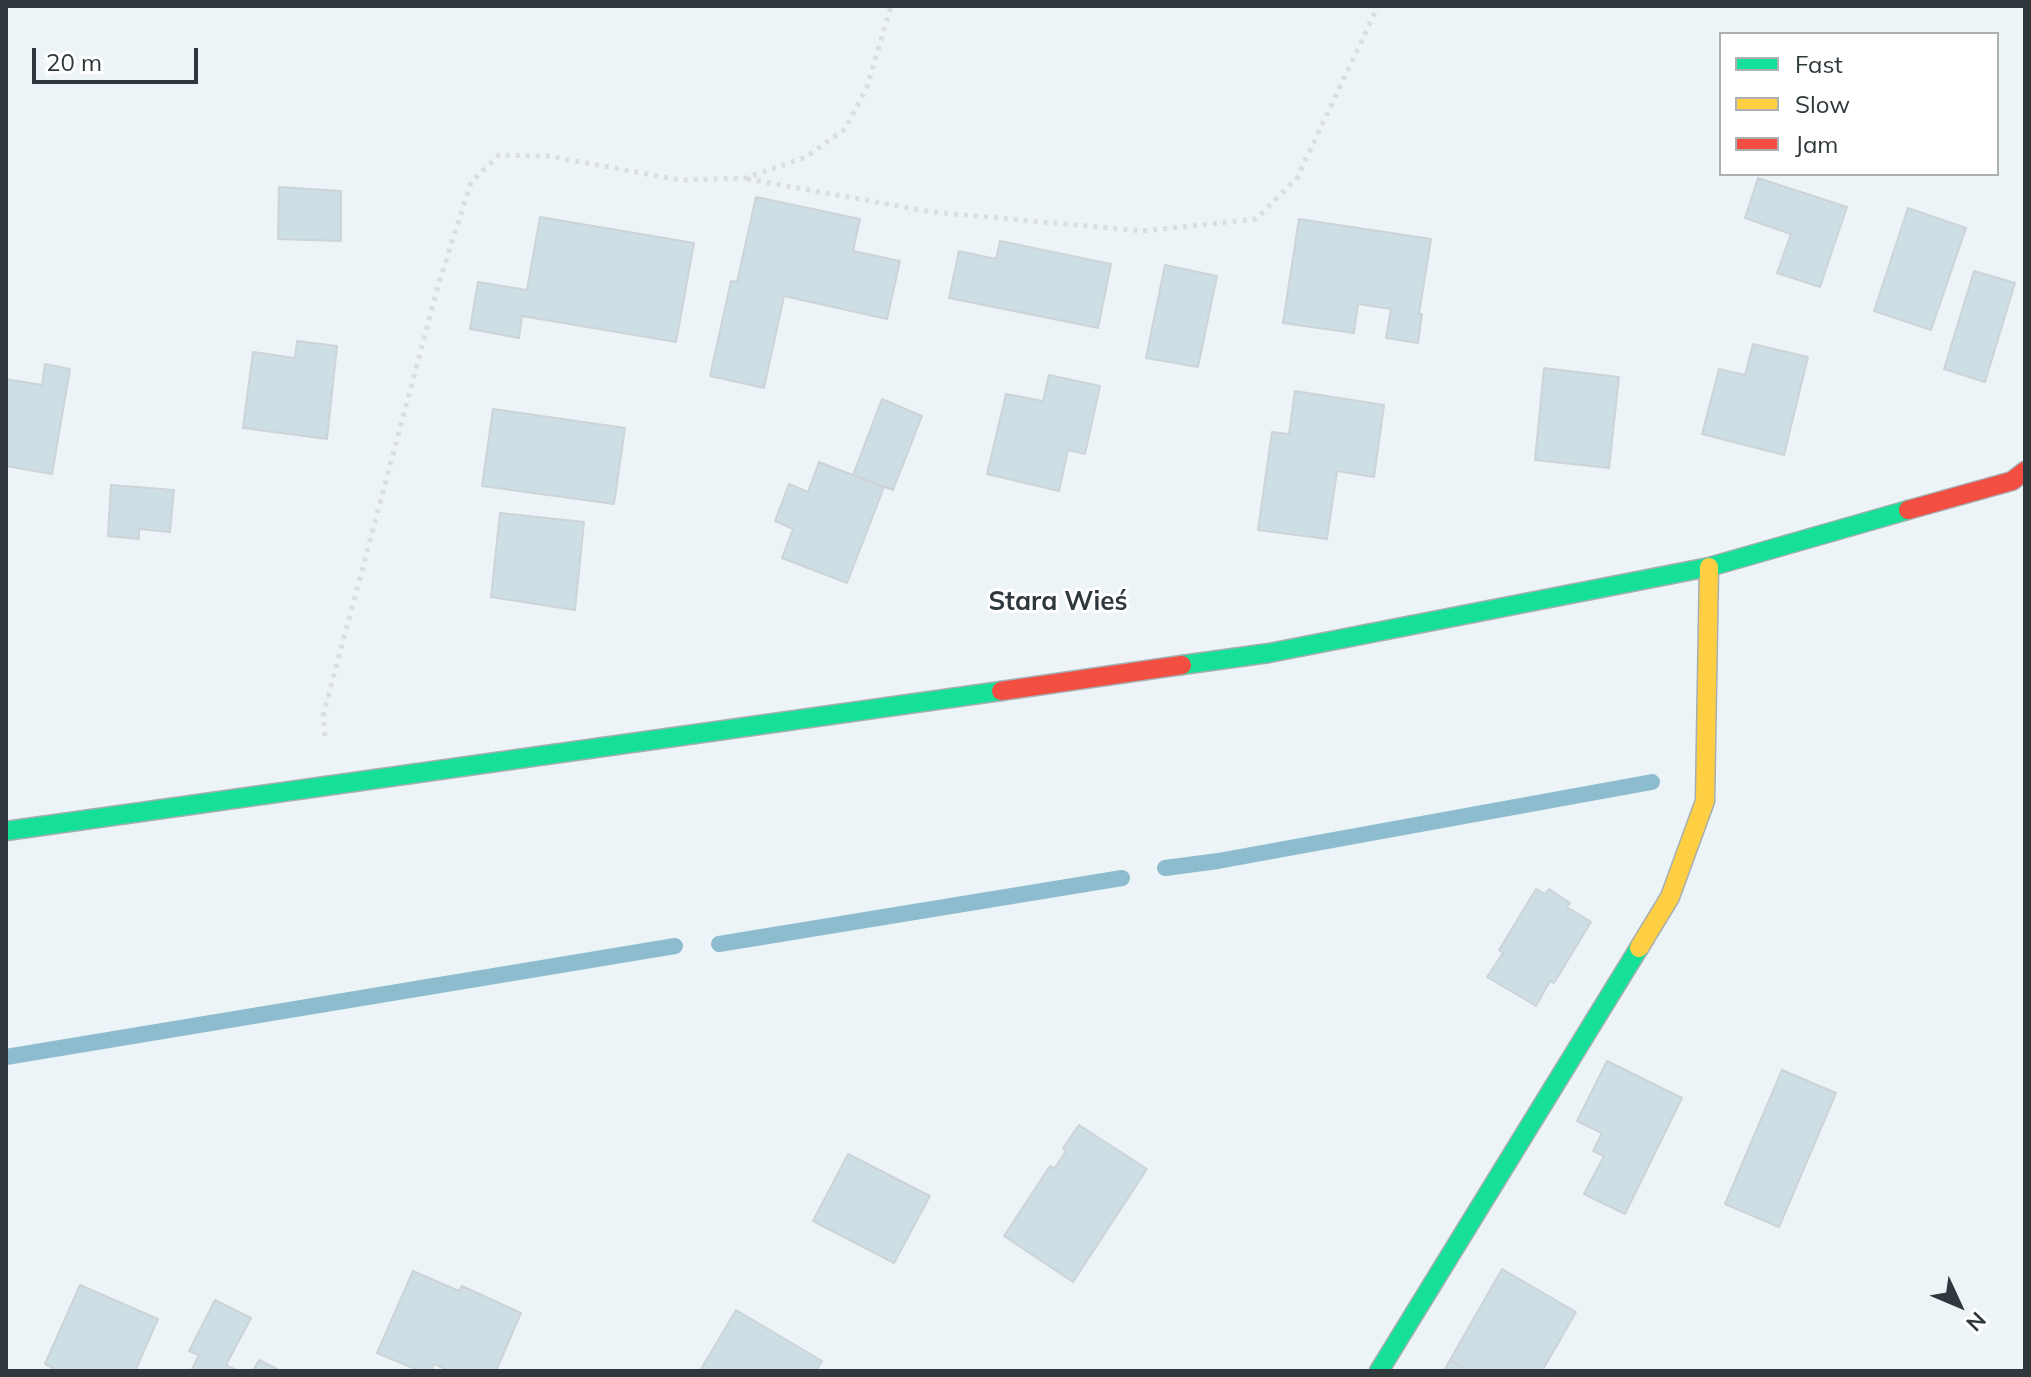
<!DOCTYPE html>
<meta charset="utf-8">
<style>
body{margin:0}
#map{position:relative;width:2031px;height:1377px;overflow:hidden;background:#ecf4f7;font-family:Mulish,sans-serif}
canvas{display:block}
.frame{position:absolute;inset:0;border:8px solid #2f393d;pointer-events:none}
.legend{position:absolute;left:1719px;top:32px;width:280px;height:144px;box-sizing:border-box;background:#fff;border:2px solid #acb0b1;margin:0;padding:10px 14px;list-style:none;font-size:24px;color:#2f393d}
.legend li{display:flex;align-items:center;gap:16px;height:40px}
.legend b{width:40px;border:2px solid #acb0b1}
.north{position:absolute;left:1919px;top:1265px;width:80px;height:80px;-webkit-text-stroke:6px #fff;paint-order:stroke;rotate:134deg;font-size:22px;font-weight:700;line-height:32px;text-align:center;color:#2f393d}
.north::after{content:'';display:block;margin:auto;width:28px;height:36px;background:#2f393d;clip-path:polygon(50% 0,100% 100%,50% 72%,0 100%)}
.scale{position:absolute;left:32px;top:48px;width:166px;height:36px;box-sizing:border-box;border:4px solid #2f393d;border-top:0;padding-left:10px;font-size:24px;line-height:28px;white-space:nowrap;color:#2f393d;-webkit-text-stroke:6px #fff;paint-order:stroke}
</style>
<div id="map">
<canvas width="2031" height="1377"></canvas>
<div class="frame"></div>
<ul class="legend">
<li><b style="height:10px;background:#16e098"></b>Fast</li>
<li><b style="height:10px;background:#ffcf43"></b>Slow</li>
<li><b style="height:10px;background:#f24e42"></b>Jam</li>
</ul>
<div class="north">N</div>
<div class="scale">20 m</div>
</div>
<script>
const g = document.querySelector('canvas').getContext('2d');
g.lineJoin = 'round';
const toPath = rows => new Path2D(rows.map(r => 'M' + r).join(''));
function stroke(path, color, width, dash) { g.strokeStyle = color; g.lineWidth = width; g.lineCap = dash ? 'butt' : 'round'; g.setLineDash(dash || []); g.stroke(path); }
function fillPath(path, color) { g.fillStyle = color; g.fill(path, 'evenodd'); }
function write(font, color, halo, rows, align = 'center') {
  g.font = font + ' Mulish,sans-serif'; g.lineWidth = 6; g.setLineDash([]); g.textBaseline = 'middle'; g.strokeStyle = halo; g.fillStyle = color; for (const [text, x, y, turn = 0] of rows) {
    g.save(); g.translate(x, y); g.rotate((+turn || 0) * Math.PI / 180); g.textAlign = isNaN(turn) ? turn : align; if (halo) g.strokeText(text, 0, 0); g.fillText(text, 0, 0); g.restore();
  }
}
stroke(toPath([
 [1165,868,1218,861,1652,782],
 [719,944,1122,878],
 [6,1057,675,946]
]), '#8dbcce', 16);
const building = toPath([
 [1758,178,1847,207,1820,287,1777,273,1791,234,1745,218,1758,178],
 [279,187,341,191,341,241,278,239,279,187],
 [756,197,860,219,853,251,900,261,887,319,784,296,764,388,710,376,731,281,737,282,756,197],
 [1908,208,1966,228,1931,330,1874,311,1908,208],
 [540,217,694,243,676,342,522,316,519,338,470,329,478,282,527,290,540,217],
 [1299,219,1431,239,1419,314,1422,314,1418,343,1386,338,1391,309,1358,304,1354,333,1283,323,1299,219],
 [1000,241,1111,264,1098,328,949,298,959,251,996,259,1000,241],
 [1165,265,1217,276,1198,367,1146,358,1165,265],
 [1974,271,2015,283,1985,382,1944,369,1974,271],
 [297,341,337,346,327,439,243,428,253,352,295,358,297,341],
 [1753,344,1808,357,1784,455,1702,434,1719,369,1745,375,1753,344],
 [45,364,70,369,52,474,6,466,6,379,42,385,45,364],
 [1544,368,1619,377,1609,468,1535,460,1544,368],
 [1049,375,1100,386,1085,454,1068,450,1059,491,987,474,1006,394,1043,401,1049,375],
 [1295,391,1384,405,1374,477,1337,471,1327,539,1258,530,1272,432,1289,434,1295,391],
 [882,399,922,416,893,490,853,475,882,399],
 [493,409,625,428,614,504,482,486,493,409],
 [819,462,884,487,847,583,782,558,793,529,775,521,789,484,808,492,819,462],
 [111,485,174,490,170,532,139,529,139,539,108,536,111,485],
 [500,513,584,522,575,610,491,597,500,513],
 [1536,889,1545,894,1549,889,1570,903,1567,907,1591,922,1554,983,1550,981,1536,1006,1487,977,1503,953,1499,950,1536,889],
 [1607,1061,1682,1098,1625,1214,1584,1194,1604,1156,1593,1151,1602,1133,1577,1121,1607,1061],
 [1782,1070,1836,1093,1779,1227,1725,1204,1782,1070],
 [1079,1125,1147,1169,1073,1282,1004,1236,1050,1166,1055,1168,1066,1151,1063,1148,1079,1125],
 [848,1154,930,1196,894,1263,813,1221,848,1154],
 [1502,1269,1576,1312,1542,1371,1468,1371,1450,1360,1502,1269],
 [413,1271,459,1291,462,1286,521,1313,496,1371,450,1371,434,1364,431,1371,420,1371,377,1353,413,1271],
 [80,1285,158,1319,135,1371,51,1371,53,1368,45,1364,80,1285],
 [215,1300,251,1318,226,1365,238,1371,191,1371,199,1355,189,1351,215,1300],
 [736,1310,822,1361,816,1371,700,1371,736,1310],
 [259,1360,281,1371,253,1371,259,1360],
 [1450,1360,1468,1371,1444,1371,1450,1360]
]);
fillPath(building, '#cedee5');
stroke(building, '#ccd4d7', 2);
const fast = toPath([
 [1182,665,1269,653,1709,567,1908,510],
 [6,831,1001,691],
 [1379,1371,1639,948]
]);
const slow = toPath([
 [1639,948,1670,897,1705,801,1709,567]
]);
const jam = toPath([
 [1908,510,2012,481,2025,471],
 [1001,691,1182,665]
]);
stroke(fast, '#a6aeb2', 21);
stroke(slow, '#a6aeb2', 21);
stroke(jam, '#a6aeb2', 21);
stroke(toPath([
 [747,179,932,212,1143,231,1256,219,1297,178,1378,6],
 [325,736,323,716,438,286,471,182,499,155,548,156,680,180,746,178,806,157,845,129,867,87,891,6]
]), '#dbdedf', 5, [4, 6]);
stroke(fast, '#16e098', 18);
stroke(slow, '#ffcf43', 18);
stroke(jam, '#f24e42', 18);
write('bold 26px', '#2f393d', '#fff', [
 ["Stara Wieś",1058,602]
]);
</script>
